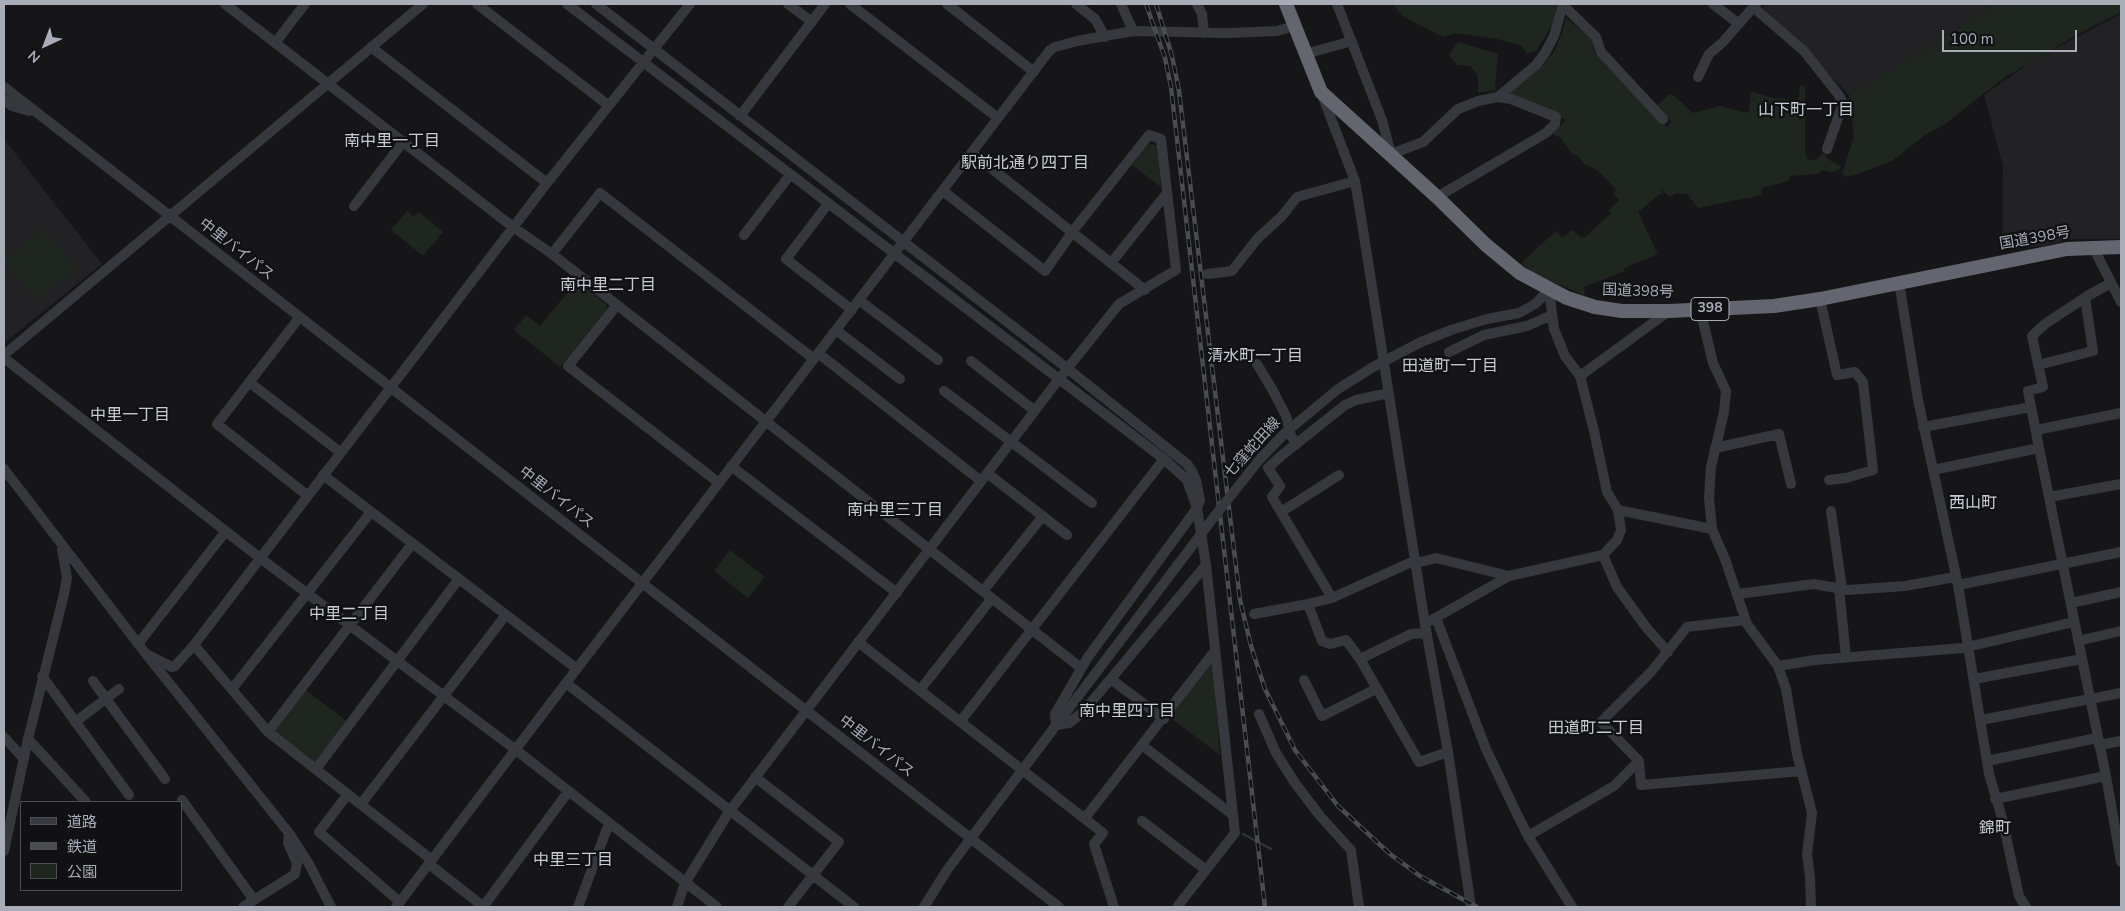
<!DOCTYPE html>
<meta charset="utf-8">
<style>
body{margin:0}
#map{position:relative;width:2125px;height:911px;overflow:hidden;background:#161618;font-family:"Nunito Sans","Noto Sans JP",sans-serif}
canvas{display:block}
.frame{position:absolute;inset:0;border:5px solid #a8adb8;pointer-events:none}
.legend{position:absolute;left:20px;top:801px;width:162px;height:90px;box-sizing:border-box;background:#111113;border:1px solid #4d4f55;margin:0;padding:6px 9px;list-style:none;font-size:15px;color:#a8adb8}
.legend li{display:flex;align-items:center;gap:10px;height:25px}
.legend b{width:25px;border:1px solid #4d4f55}
.north{position:absolute;left:20px;top:20px;width:50px;height:50px;-webkit-text-stroke:4px #111113;paint-order:stroke;rotate:223deg;font-size:14px;font-weight:700;line-height:20px;text-align:center;color:#a8adb8}
.north::after{content:'';display:block;margin:auto;width:18px;height:22px;background:#a8adb8;clip-path:polygon(50% 0,100% 100%,50% 72%,0 100%)}
.scale{position:absolute;left:1942px;top:30px;width:135px;height:22px;box-sizing:border-box;border:2px solid #a8adb8;border-top:0;padding-left:6px;font-size:15px;line-height:18px;white-space:nowrap;color:#a8adb8;-webkit-text-stroke:4px #111113;paint-order:stroke}
</style>
<div id="map">
<canvas width="2125" height="911"></canvas>
<div class="frame"></div>
<ul class="legend">
<li><b style="height:6px;background:#37383d"></b>道路</li>
<li><b style="height:6px;background:#4a4c52"></b>鉄道</li>
<li><b style="height:14px;background:#1e261f"></b>公園</li>
</ul>
<div class="north">N</div>
<div class="scale">100 m</div>
</div>
<script>
const g = document.querySelector('canvas').getContext('2d');
g.lineJoin = 'round';
function fillPath(path, color) { g.fillStyle = color; g.fill(path, 'evenodd'); }
const toPath = rows => new Path2D(rows.map(r => 'M' + r).join(''));
function stroke(path, color, width, dash) { g.strokeStyle = color; g.lineWidth = width; g.lineCap = dash ? 'butt' : 'round'; g.setLineDash(dash || []); g.stroke(path); }
function write(font, color, halo, rows, align = 'center') {
  g.font = font + ' "Nunito Sans","Noto Sans JP",sans-serif'; g.lineWidth = 4.5; g.setLineDash([]); g.textBaseline = 'middle'; g.strokeStyle = halo; g.fillStyle = color; for (const [text, x, y, turn = 0] of rows) {
    g.save(); g.translate(x, y); g.rotate((+turn || 0) * Math.PI / 180); g.textAlign = isNaN(turn) ? turn : align; if (halo) g.strokeText(text, 0, 0); g.fillText(text, 0, 0); g.restore();
  }
}
fillPath(toPath([
 [1767,4,1998,4,1849,95,1807,51,1762,9],
 [2121,14,2121,239,2073,239,2042,246,2002,250,2003,166,1984,95,2035,59],
 [4,139,102,264,4,343]
]), '#222225');
fillPath(toPath([
 [1393,4,1557,4,1557,5,1552,25,1536,51,1527,54,1522,46,1497,39,1456,33,1443,37,1402,16],
 [1998,4,2121,4,2121,12,2078,34,2005,77,1945,124,1925,135,1892,161,1855,175,1846,177,1842,174,1854,136,1849,95],
 [1566,18,1591,38,1595,53,1667,127,1671,122,1658,105,1669,94,1673,95,1693,113,1720,106,1747,113,1749,111,1751,93,1753,92,1768,97,1795,101,1799,97,1800,86,1803,85,1805,87,1805,154,1809,160,1815,160,1824,153,1829,160,1841,166,1839,170,1831,172,1822,170,1817,174,1790,176,1788,181,1762,188,1762,195,1698,208,1688,195,1676,193,1670,197,1659,187,1663,192,1638,212,1658,254,1624,268,1625,271,1584,287,1585,296,1537,275,1521,263,1556,231,1562,238,1573,230,1580,237,1584,238,1611,213,1609,210,1619,200,1613,193,1616,190,1607,180,1597,170,1584,164,1578,156,1572,154,1561,138,1552,134,1566,120,1509,94,1543,65,1554,52,1562,34],
 [1458,42,1498,54,1495,90,1478,93,1478,75,1470,66,1457,65,1449,55],
 [1149,143,1157,146,1161,187,1132,165],
 [407,211,414,217,419,212,443,232,423,256,391,230],
 [45,229,76,270,34,301,4,261],
 [577,281,607,305,607,309,560,367,514,330,526,315,540,326],
 [730,550,765,577,748,598,714,571],
 [1213,658,1220,755,1168,716],
 [304,689,348,722,315,765,272,732]
]), '#1e261f');
stroke(toPath([
 [1243,834,1271,849]
]), '#2c353c', 2.5);
stroke(toPath([
 [225,4,513,227,552,254,1081,668],
 [477,4,608,105],
 [567,4,1164,459,1187,480,1197,508,1206,565,1235,833,1177,907],
 [596,4,1063,365,1187,464,1192,471,1196,480,1200,500,1197,508,1088,657,1055,714,1056,725],
 [788,4,812,22],
 [850,4,998,118],
 [947,4,1034,72],
 [1076,4,1095,19,1105,37],
 [1121,4,1133,31],
 [1197,4,1202,14,1204,33],
 [1337,4,1382,120,1391,154,1423,142,1458,109,1478,101,1498,97,1511,99,1556,117,1555,124,1546,133,1437,197],
 [1562,4,1596,37,1601,52,1663,119],
 [1713,4,1739,24],
 [1753,7,1804,51,1838,94,1842,101,1841,109,1827,149],
 [275,43,305,4],
 [371,47,547,183],
 [1305,54,1352,41],
 [1698,77,1709,54,1723,42,1756,4],
 [4,87,1059,907],
 [1322,95,1355,181,1361,217,1425,624,1448,752,1471,907],
 [1498,97,1536,65,1545,53,1554,36,1563,4],
 [4,100,12,106,29,111],
 [740,116,825,4],
 [972,153,1145,290],
 [828,204,786,259,852,310],
 [354,206,404,141],
 [744,235,790,175],
 [2093,247,2121,302],
 [552,254,600,193,814,359],
 [1111,263,1167,193],
 [1207,274,1232,271,1257,239,1282,216,1297,197,1355,181],
 [1899,282,1918,400,1958,585,1989,774,2002,818,2019,896,2026,907],
 [1820,299,1837,375,1855,372,1863,382,1873,470,1846,478,1829,480],
 [859,300,938,360],
 [617,305,568,366,719,483],
 [1700,309,1713,363,1726,391,1724,412,1711,467,1709,498,1712,529,1725,559,1747,624,1778,666,1786,689,1797,754,1812,813,1807,854,1810,877,1811,907],
 [299,318,217,424,308,496],
 [836,330,900,379],
 [1421,342,1451,330,1487,319,1519,313,1535,304,1549,290],
 [1449,352,1484,335,1527,326,1552,315],
 [818,353,981,481],
 [4,355,423,4],
 [4,358,260,558,516,750,717,907],
 [971,361,1035,411],
 [1257,364,1272,389,1286,416,1291,436,1297,444],
 [2038,365,2093,351,2085,298],
 [1580,376,1669,311],
 [249,382,340,452],
 [944,391,1092,503],
 [1389,393,1356,400,1345,405,1281,456,1268,468,1280,486,1272,497,1332,598,1308,604,1322,641,1330,644,1346,640,1360,659,1419,762,1448,752],
 [1923,427,2031,407],
 [2036,430,2121,413],
 [1715,448,1779,434,1791,484],
 [2039,448,2028,391,2043,387,2032,336,2045,324,2089,295,2111,283],
 [731,466,897,593],
 [4,469,146,654,289,833,309,864,331,907],
 [1933,470,2039,448,2106,776,2121,862],
 [987,473,1067,535],
 [323,475,577,669],
 [2049,497,2121,484],
 [1618,510,1712,529],
 [1831,511,1842,589],
 [1281,512,1339,475],
 [1603,555,1617,587,1646,627,1668,652],
 [1417,563,1436,558,1509,576,1603,555,1617,540,1621,530,1618,510,1607,492,1594,431,1580,376,1565,356,1554,329,1549,290],
 [1958,585,2121,552],
 [1839,588,1846,657],
 [983,591,1043,516],
 [1738,594,1814,584,1848,590,1905,586,1955,577],
 [1332,598,1416,560],
 [2071,603,2121,592],
 [1254,614,1308,604],
 [1436,618,1486,749,1516,812,1528,836,1572,907],
 [1745,620,1687,627,1651,672,1601,722,1639,761,1641,785,1801,771],
 [1430,621,1509,576],
 [2078,641,2121,631],
 [858,642,1103,833,1094,844,1114,907],
 [138,644,226,531],
 [194,645,268,732,432,860],
 [146,654,172,667,175,666,194,645,547,183,690,4],
 [1360,659,1411,634,1426,633],
 [1778,666,1815,660,1963,648,2074,622],
 [42,676,129,795],
 [1974,679,2082,659],
 [1112,680,1164,719],
 [1304,680,1322,716,1376,689],
 [93,681,165,779],
 [232,689,371,512],
 [920,690,992,598],
 [1259,714,1276,753,1295,783,1320,816,1351,850,1359,907],
 [1981,720,2121,693],
 [75,722,119,689],
 [960,722,1164,459],
 [1056,725,1069,723,1083,712,1206,565],
 [268,732,412,544],
 [4,737,24,759],
 [28,739,86,802],
 [2099,745,2121,741],
 [1143,746,1233,815],
 [1987,761,2097,738],
 [316,769,458,580],
 [755,777,839,842,788,907],
 [348,794,319,832,400,902],
 [1995,799,2106,776],
 [182,800,254,900],
 [361,804,505,616],
 [1085,818,1214,652],
 [1142,821,1206,870],
 [1528,836,1614,786,1639,761],
 [4,851,28,739,64,594,67,578,62,549],
 [429,864,484,907],
 [243,907,295,874,297,863,288,843,289,833],
 [396,907,566,683],
 [483,907,568,792],
 [578,907,609,823],
 [677,907,685,883,729,812,1059,379,1119,304,1176,270,1161,139,1149,135,1076,227,1045,271,943,191],
 [854,907,566,683,1050,50,1055,47,1077,41,1133,31,1230,33,1277,31,1294,26],
 [924,907,947,870,1060,720]
]), '#37383d', 10);
stroke(toPath([
 [1286,4,1321,92,1437,197,1486,245,1520,273,1567,298,1595,307,1622,311,1669,311,1774,306,1820,299,2067,249,2121,247]
]), '#63666e', 14);
const rail = toPath([
 [1146,4,1165,58,1171,87,1265,907],
 [1156,4,1172,56,1179,91,1240,600,1251,646,1265,689,1295,750,1338,806,1390,854,1420,876,1477,907]
]);
stroke(rail, '#4a4c52', 4.5);
stroke(rail, '#111113', 2.5, [8]);
stroke(toPath([
 [1064,715,1217,513,1260,459,1285,433,1338,389,1373,367,1421,342]
]), '#37383d', 10);
for (const [x, y, w] of [
 [1710,309,38]
]) { const box = new Path2D(); box.roundRect(x - w / 2, y - 11.5, w, 23, 4); g.fillStyle = '#111113'; g.fill(box); stroke(box, '#a8adb8', 1); }
write('bold 14px', '#a8adb8', null, [
 ["398",1710,309]
]);
write('15px', '#a8adb8', '#111113', [
 ["国道398号",2035,239,-10],
 ["中里バイパス",236,250,38],
 ["国道398号",1638,292,2],
 ["七窪蛇田線",1253,448,-48],
 ["中里バイパス",556,498,38],
 ["中里バイパス",876,747,38]
]);
write('16px', '#c9ccd4', '#111113', [
 ["山下町一丁目",1806,111],
 ["南中里一丁目",392,142],
 ["駅前北通り四丁目",1025,164],
 ["南中里二丁目",608,286],
 ["清水町一丁目",1255,357],
 ["田道町一丁目",1450,367],
 ["中里一丁目",130,416],
 ["西山町",1973,504],
 ["南中里三丁目",895,511],
 ["中里二丁目",349,615],
 ["南中里四丁目",1127,712],
 ["田道町二丁目",1596,729],
 ["錦町",1995,829],
 ["中里三丁目",573,861]
]);
</script>
